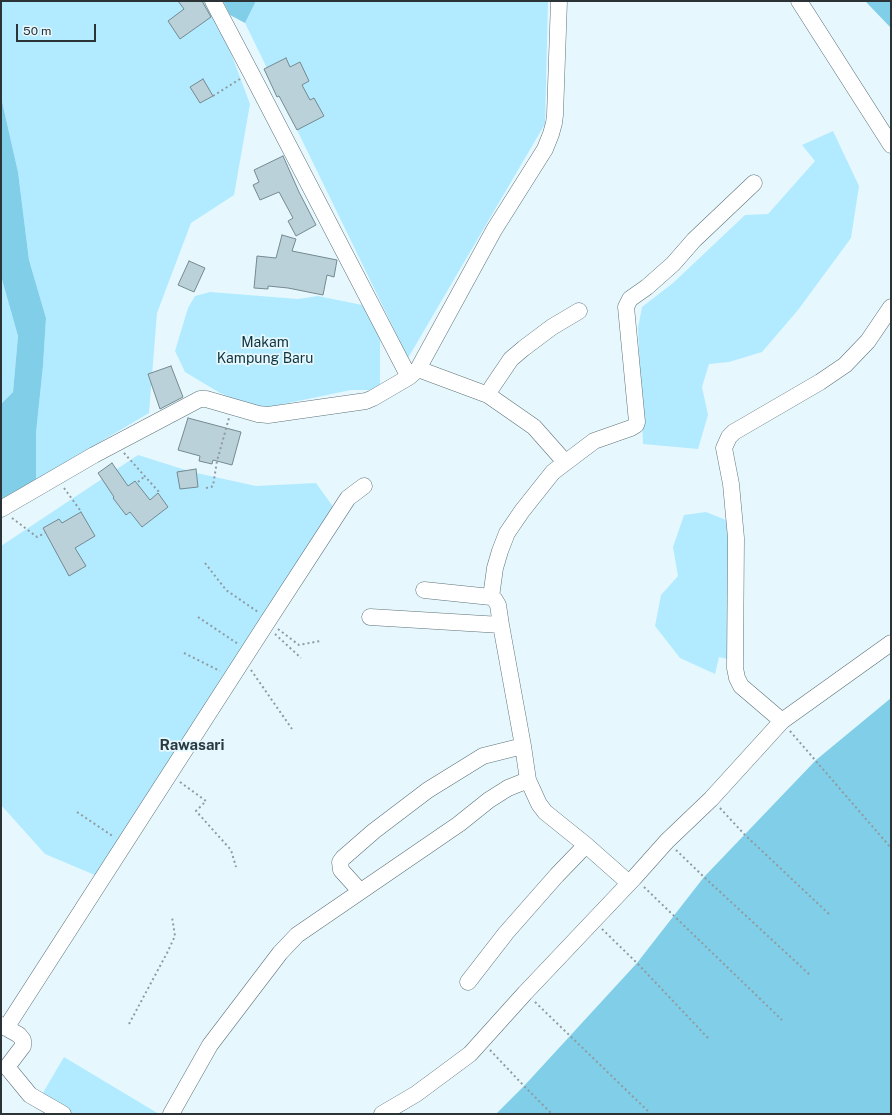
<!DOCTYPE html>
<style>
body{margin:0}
#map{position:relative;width:892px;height:1115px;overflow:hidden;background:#e6f8fe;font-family:"Public Sans",sans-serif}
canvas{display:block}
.frame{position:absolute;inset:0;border:2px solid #2b3336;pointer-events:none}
.scale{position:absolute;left:16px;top:24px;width:80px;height:18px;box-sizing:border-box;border:2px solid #2b3336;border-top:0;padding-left:5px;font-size:12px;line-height:14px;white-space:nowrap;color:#2b3336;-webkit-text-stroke:3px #e6f8fe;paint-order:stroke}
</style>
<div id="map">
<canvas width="892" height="1115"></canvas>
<div class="frame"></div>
<div class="scale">50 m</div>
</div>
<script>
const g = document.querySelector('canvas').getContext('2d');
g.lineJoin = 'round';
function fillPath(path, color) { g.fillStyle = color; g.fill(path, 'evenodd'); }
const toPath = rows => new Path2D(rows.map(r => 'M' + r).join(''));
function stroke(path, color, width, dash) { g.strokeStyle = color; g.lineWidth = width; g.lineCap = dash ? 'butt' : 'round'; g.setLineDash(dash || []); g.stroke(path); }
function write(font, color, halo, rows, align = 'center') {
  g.font = font + ' "Public Sans",sans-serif'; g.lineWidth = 3.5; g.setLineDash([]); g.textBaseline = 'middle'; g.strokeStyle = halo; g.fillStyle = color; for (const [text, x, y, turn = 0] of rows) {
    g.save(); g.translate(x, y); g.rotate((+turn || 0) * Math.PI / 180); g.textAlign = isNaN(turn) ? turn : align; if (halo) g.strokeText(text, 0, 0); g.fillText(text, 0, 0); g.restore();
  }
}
fillPath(toPath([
 [1,1,206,1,225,37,250,104,234,195,191,223,157,313,149,413,36,480,36,433,43,366,46,318,29,260,18,172,1,97],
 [256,1,548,1,545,124,408,358,245,23],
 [833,131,859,186,851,238,798,310,762,352,729,362,709,364,702,387,708,415,698,449,643,444,638,328,642,307,673,283,745,215,768,214,815,161,802,145],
 [1,276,18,336,13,392,1,404],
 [210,292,298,299,318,296,367,306,380,335,380,384,371,390,351,390,269,407,248,405,220,393,185,372,175,351,188,308,195,296],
 [138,455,192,472,256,486,316,483,339,515,109,881,45,854,1,805,1,546],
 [706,512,731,522,732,660,719,657,715,674,680,658,655,626,661,595,678,576,673,547,684,515],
 [64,1057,159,1114,72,1114,41,1096]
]), '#b2ebff');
fillPath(toPath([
 [223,1,256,1,245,23,230,15],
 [865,1,891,1,891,28,867,3],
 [1,97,18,172,29,260,46,318,43,366,36,433,36,480,1,499,1,404,13,392,18,336,1,276],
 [891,698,891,1114,496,1114,524,1086,637,963,704,877,816,760]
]), '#81cee8');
const building = toPath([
 [178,1,202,1,211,17,180,39,168,21,184,9,178,1],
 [286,58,290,67,300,62,309,81,302,85,310,100,314,98,324,116,297,130,279,96,277,97,264,69,286,58],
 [203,79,213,96,200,103,190,87,203,79],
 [283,156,299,192,316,225,296,236,288,221,293,218,279,192,260,200,253,185,259,182,254,170,283,156],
 [282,235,296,239,292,251,337,260,334,277,327,275,323,295,288,288,268,286,268,289,254,288,257,256,276,258,282,235],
 [189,261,205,268,194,292,178,285,189,261],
 [171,366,183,397,160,409,148,374,171,366],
 [188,418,241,432,232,465,213,460,212,464,199,461,200,456,178,450,188,418],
 [112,463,128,486,135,481,150,500,158,493,168,507,142,527,130,512,126,515,113,498,114,497,98,473,112,463],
 [196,469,198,487,180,489,177,472,196,469],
 [81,512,95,536,75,548,86,566,69,576,43,528,59,519,62,523,81,512]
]);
fillPath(building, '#bbd1d9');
stroke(building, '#748990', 1);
const minor = toPath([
 [213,1,251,73,409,377],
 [799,1,891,145],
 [418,369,488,395,534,427,565,462],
 [488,395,492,387,511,359,524,348,552,327,579,311],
 [1,509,94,455,200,399,206,399,258,414,268,415,366,401,373,398,409,377,418,369,494,230,545,149,551,134,554,123,555,115,559,1],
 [424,590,491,597,495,600,498,605,501,625,523,746,528,780,539,804,545,812,586,845,629,883],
 [491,597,495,568,500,551,507,533,522,511,553,472,594,441,631,428,636,425,637,422,626,307,630,299,647,287,673,264,694,240,754,183],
 [370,617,501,625],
 [782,721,741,686,737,678,735,668,736,538,731,484,724,448,729,437,734,432,820,382,845,365,868,341,891,307],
 [360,891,341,870,340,862,343,858,374,831,428,790,483,756,523,746],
 [468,982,506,933,557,875,586,845],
 [1,1025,19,1035,23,1040,23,1046,7,1067,30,1095,63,1114],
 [6,1028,268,621,348,498,364,486],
 [171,1114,210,1045,280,953,297,935,459,824,489,800,508,788,528,780],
 [382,1114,416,1094,470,1054,525,993,634,878,667,841,711,799,782,721,891,643]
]);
stroke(minor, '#5e7279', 17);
stroke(toPath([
 [213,96,240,79],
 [124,453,159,492],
 [138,482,145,476],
 [64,488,80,510],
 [206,488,211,487,213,486,217,461,229,418],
 [12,518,37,537,45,533],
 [205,563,226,590,258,612],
 [198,617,238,644],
 [278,629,299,645,320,641],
 [275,634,301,658],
 [184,653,220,671],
 [251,670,292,729],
 [790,731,891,848],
 [180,782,206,801,196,811,231,850,236,867],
 [720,808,744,834,830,915],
 [77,812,114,837],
 [676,850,704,877,810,975],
 [644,887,782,1020],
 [602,929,637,963,708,1038],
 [535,1002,651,1114],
 [129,1024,167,953,175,936,172,917],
 [490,1050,524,1086,552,1114]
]), '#8e9b9f', 2, [2, 3]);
stroke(minor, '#fff', 16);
write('14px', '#10343f', '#e6f8fe', [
 ["Makam",265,343],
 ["Kampung Baru",265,359]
]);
write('bold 15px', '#293b41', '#e6f8fe', [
 ["Rawasari",192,745]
]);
</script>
